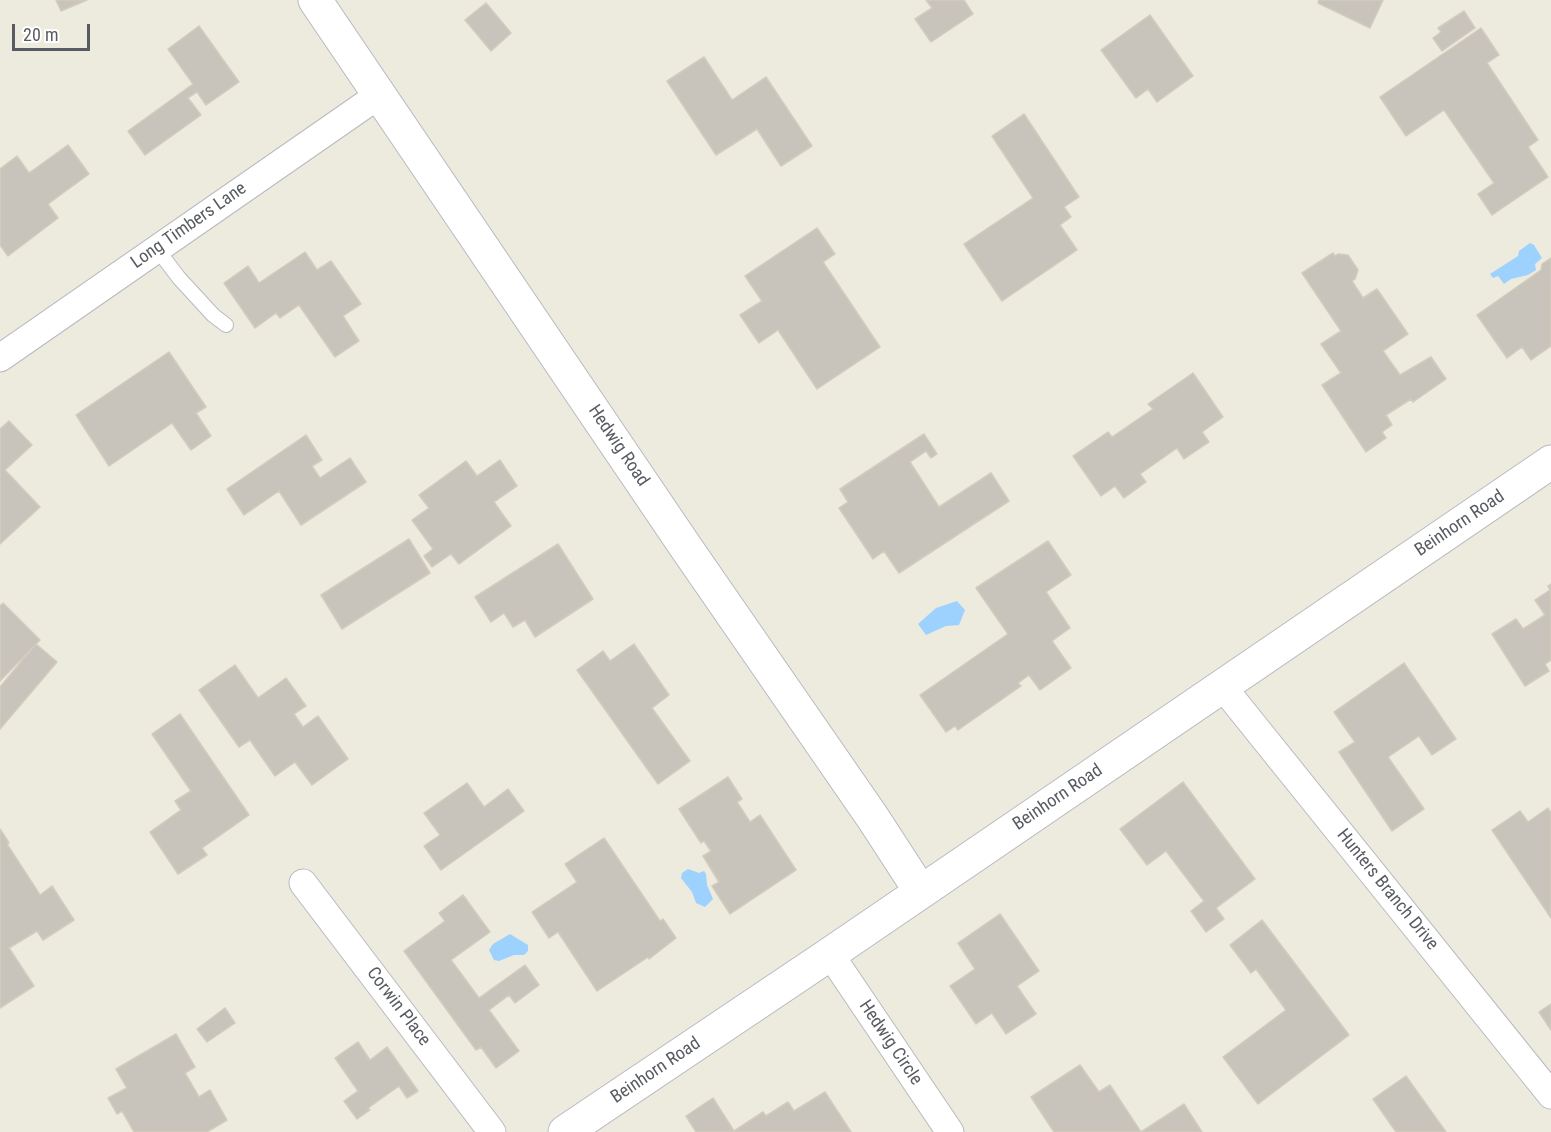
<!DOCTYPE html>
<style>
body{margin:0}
#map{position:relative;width:1551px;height:1132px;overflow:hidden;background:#edeade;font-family:"Roboto Condensed",sans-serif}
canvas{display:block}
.scale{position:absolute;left:12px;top:24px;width:78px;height:27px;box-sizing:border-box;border:3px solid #585c62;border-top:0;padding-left:8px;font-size:18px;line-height:21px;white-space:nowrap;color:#585c62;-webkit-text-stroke:4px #fff;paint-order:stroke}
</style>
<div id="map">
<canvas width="1551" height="1132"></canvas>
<div class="scale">20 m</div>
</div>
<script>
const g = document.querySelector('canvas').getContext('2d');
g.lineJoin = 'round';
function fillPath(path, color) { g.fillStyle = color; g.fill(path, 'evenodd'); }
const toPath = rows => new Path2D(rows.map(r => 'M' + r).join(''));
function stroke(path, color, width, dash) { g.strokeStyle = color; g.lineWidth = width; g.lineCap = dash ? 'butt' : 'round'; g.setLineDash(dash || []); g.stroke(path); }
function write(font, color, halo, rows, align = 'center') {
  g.font = font + ' "Roboto Condensed",sans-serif'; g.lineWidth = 4.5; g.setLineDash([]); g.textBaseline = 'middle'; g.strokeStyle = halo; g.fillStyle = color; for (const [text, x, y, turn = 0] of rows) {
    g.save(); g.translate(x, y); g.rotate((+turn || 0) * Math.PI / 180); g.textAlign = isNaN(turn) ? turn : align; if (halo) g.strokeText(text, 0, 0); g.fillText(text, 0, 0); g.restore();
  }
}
fillPath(toPath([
 [1530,243,1534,245,1542,258,1535,264,1536,270,1528,275,1511,279,1504,284,1498,276,1493,278,1490,274,1518,256,1519,251],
 [957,601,965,610,959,625,946,626,926,635,918,624,936,608],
 [688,869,699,873,704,871,706,874,707,885,713,899,705,907,696,903,692,892,681,878,682,873],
 [510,934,528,945,528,951,524,955,514,955,499,961,494,960,489,950,493,944]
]), '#9dd2ff');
const building = toPath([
 [56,0,87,0,61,11,56,0],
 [926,0,964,0,973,14,931,42,915,19,932,8,926,0],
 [1319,0,1383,0,1370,28,1318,3,1319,0],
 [486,3,511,33,491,51,465,20,486,3],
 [1464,11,1475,28,1442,51,1433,38,1441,32,1438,28,1464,11],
 [1150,15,1193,76,1157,102,1148,89,1136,98,1101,50,1150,15],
 [199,26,239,82,206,105,197,92,188,98,201,115,145,155,128,131,193,84,168,49,199,26],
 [1481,28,1499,55,1487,63,1538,140,1528,147,1548,177,1492,215,1478,194,1494,183,1444,110,1406,136,1380,97,1481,28],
 [704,57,732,100,766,77,812,146,781,166,757,129,716,155,667,81,704,57],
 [1024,114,1079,197,1064,207,1071,217,1060,225,1077,250,1002,301,964,244,1033,198,992,136,1024,114],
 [68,145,89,174,48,204,58,218,8,256,0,245,0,169,17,156,29,173,68,145],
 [817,228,835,254,823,262,880,347,817,389,778,330,759,343,740,315,762,301,745,276,817,228],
 [305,252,317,270,331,261,361,304,343,316,359,341,335,357,299,305,280,318,276,313,255,328,224,283,248,266,259,283,305,252],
 [1333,253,1335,256,1338,254,1348,255,1358,270,1355,279,1352,281,1363,298,1377,289,1408,334,1383,351,1400,375,1431,357,1446,379,1413,402,1411,399,1386,415,1392,425,1382,432,1386,438,1366,452,1322,385,1341,373,1321,344,1341,331,1302,273,1333,253],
 [1551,258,1551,346,1531,360,1522,347,1507,358,1477,315,1541,270,1542,264,1551,258],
 [169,352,206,407,196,413,211,436,191,450,172,423,109,466,76,415,169,352],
 [1193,373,1223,417,1202,432,1209,442,1184,459,1177,448,1140,474,1146,482,1124,498,1115,486,1101,496,1073,456,1108,432,1112,437,1153,409,1148,404,1193,373],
 [9,421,32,445,5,470,40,507,0,544,0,429,9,421],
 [924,434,937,454,931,458,926,451,910,462,939,507,991,473,1009,501,899,573,884,551,873,559,839,508,848,502,840,489,924,434],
 [306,435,322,460,312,466,320,478,350,458,366,482,301,525,279,491,244,515,227,489,306,435],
 [500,460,517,486,494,502,511,526,459,564,451,554,432,567,424,556,433,549,412,520,429,508,419,495,466,461,477,476,500,460],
 [409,539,430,573,342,629,321,595,409,539],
 [1048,541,1071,575,1046,592,1070,628,1052,641,1071,668,1040,690,1029,675,1018,683,1021,686,958,730,955,726,946,732,920,695,1008,634,976,588,1048,541],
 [558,544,593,599,535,637,525,620,513,627,504,613,491,622,475,597,558,544],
 [1551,584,1551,660,1545,664,1549,671,1525,686,1492,634,1516,619,1523,629,1545,615,1535,600,1550,590,1548,586,1551,584],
 [3,603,40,640,0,681,0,606,3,603],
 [36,644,57,662,0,729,0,687,36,644],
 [634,644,669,695,652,708,690,761,658,784,577,670,603,651,610,661,634,644],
 [1404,663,1456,739,1432,755,1419,736,1388,757,1424,809,1392,831,1339,752,1355,742,1334,712,1404,663],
 [235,665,258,698,286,678,306,706,294,714,303,727,318,716,348,759,312,785,295,762,275,776,250,740,239,747,199,690,235,665],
 [180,714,249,815,202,848,207,855,178,874,150,832,181,810,175,801,191,791,152,734,180,714],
 [728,777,742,799,737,802,750,822,760,815,796,870,730,914,712,886,719,882,703,856,711,851,704,841,701,843,679,809,728,777],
 [1183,782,1255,879,1216,908,1224,919,1206,932,1191,911,1204,901,1166,851,1147,865,1120,829,1183,782],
 [467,783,484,807,508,789,524,811,441,870,424,846,440,835,424,813,467,783],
 [1548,808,1551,813,1551,918,1492,830,1520,811,1528,822,1548,808],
 [0,829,9,843,7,844,40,895,52,886,74,920,43,940,37,931,9,948,34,986,0,1008,0,829],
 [604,838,660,921,663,919,676,938,649,959,648,957,597,991,558,932,549,938,532,912,577,882,565,864,604,838],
 [463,895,490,932,451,960,479,998,525,965,539,985,515,1003,509,995,489,1010,519,1051,496,1068,481,1047,476,1050,404,951,445,921,439,913,463,895],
 [1000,914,1039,971,1017,986,1036,1014,1006,1034,992,1013,976,1024,950,986,975,969,958,943,1000,914],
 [1262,920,1349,1035,1258,1104,1223,1057,1286,1010,1256,969,1251,973,1230,945,1262,920],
 [1551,1004,1551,1030,1539,1012,1551,1004],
 [225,1008,235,1023,207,1042,197,1029,225,1008],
 [176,1034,195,1067,185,1073,199,1097,210,1090,227,1120,207,1132,134,1132,122,1111,117,1114,108,1098,127,1088,116,1069,176,1034],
 [358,1042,370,1060,387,1047,418,1091,407,1098,399,1086,368,1108,370,1110,357,1119,344,1101,358,1091,335,1058,358,1042],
 [1080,1065,1099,1092,1110,1085,1141,1132,1054,1132,1031,1097,1080,1065],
 [1406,1076,1446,1132,1396,1132,1373,1099,1406,1076],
 [825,1092,851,1132,696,1132,686,1116,713,1098,734,1131,763,1112,766,1116,788,1102,794,1111,825,1092],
 [1184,1104,1202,1132,1141,1132,1184,1104]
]);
fillPath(building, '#c8c4bc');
stroke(building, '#d2ccbc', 1.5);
const service = toPath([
 [157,249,179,278,213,315,226,325]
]);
const minor = toPath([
 [0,358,379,95],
 [1222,686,1551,1095],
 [303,883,492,1132],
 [830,954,950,1132]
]);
const tertiary = toPath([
 [315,0,687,549,873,818,921,892],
 [565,1132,830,954,1551,462]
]);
stroke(service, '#b7bac0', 16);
stroke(minor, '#b7bac0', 29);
stroke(tertiary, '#b7bac0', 35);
stroke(service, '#fff', 14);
stroke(minor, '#fff', 27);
stroke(tertiary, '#fff', 33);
write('18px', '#585c62', '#fff', [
 ["Long Timbers Lane",189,226,-35],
 ["Hedwig Road",618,446,56],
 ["Beinhorn Road",1460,524,-34],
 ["Beinhorn Road",1058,798,-34],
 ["Hunters Branch Drive",1387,890,51],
 ["Corwin Place",398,1007,53],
 ["Hedwig Circle",890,1043,56],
 ["Beinhorn Road",656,1071,-34]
]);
</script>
